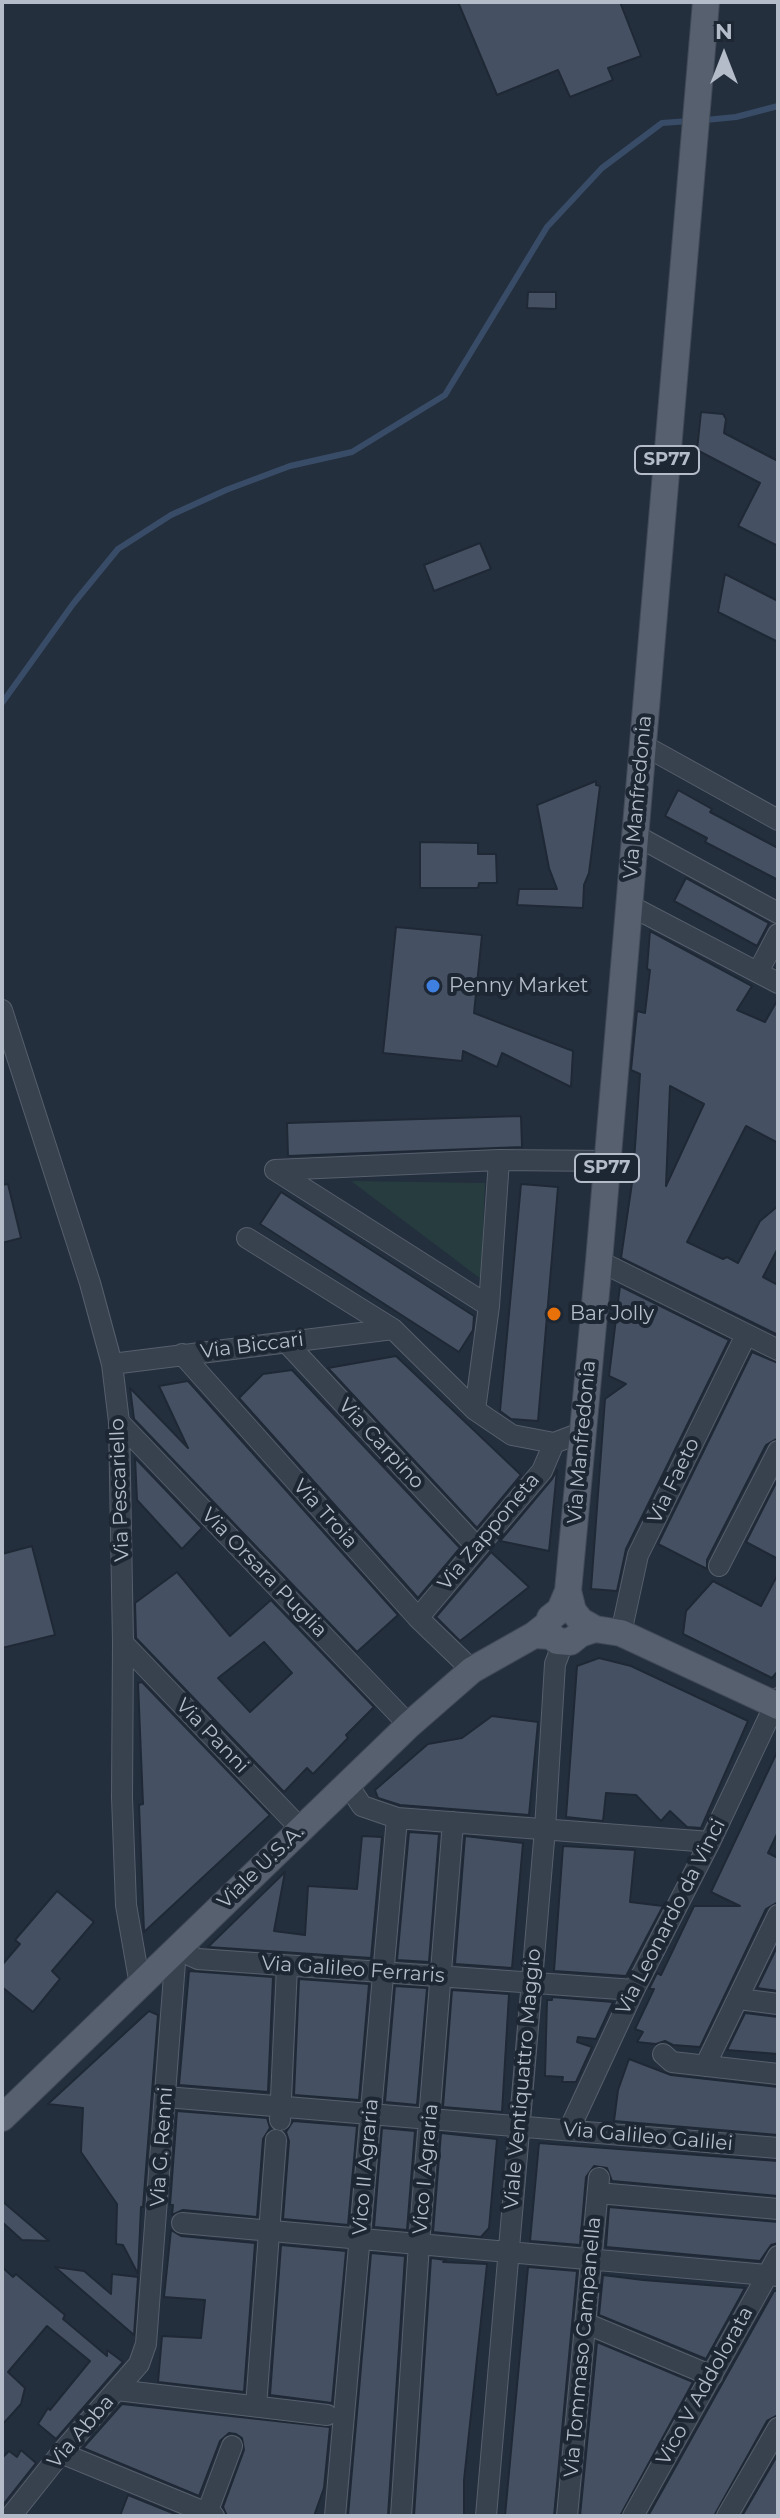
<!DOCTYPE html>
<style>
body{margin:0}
#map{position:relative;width:780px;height:2518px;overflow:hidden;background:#242f3e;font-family:Montserrat,sans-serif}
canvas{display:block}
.frame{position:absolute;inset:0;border:4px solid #b4bcc9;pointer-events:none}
.north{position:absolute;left:684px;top:16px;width:80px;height:80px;-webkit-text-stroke:6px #1d2633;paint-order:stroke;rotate:0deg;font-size:22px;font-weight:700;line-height:32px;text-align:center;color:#b4bcc9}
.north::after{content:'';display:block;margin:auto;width:28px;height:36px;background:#b4bcc9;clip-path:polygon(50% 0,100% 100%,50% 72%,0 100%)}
</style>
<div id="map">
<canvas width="780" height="2518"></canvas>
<div class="frame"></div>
<div class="north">N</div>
</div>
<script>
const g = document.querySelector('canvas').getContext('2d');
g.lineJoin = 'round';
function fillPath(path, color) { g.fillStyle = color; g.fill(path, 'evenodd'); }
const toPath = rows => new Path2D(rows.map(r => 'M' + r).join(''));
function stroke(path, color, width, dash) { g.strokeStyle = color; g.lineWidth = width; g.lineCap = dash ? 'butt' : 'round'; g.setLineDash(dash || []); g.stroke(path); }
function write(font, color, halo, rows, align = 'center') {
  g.font = font + ' Montserrat,sans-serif'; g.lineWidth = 8; g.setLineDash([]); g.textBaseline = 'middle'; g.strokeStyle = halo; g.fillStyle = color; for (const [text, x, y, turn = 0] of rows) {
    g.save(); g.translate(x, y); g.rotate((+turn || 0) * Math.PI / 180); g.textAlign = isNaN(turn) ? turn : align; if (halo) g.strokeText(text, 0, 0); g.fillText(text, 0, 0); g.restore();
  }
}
fillPath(toPath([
 [351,1181,485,1183,481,1279]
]), '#263c3f');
stroke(toPath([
 [705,120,736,117,778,106],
 [2,703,73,604,118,549,171,515,226,490,290,466,352,452,445,395,547,227,602,168,662,123,689,121]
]), '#394c67', 6);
const building = toPath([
 [458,2,620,2,641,56,608,68,613,80,570,97,558,70,497,95,458,2],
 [528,292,556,292,556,309,527,308,528,292],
 [701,412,723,414,726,419,724,433,778,461,778,546,738,526,760,483,697,450,701,412],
 [480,543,491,569,434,591,424,565,480,543],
 [725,574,778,601,778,642,718,612,725,574],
 [596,781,596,785,600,786,589,873,584,885,583,908,517,905,519,889,557,889,549,868,537,805,596,781],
 [678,790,712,809,710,812,778,848,778,880,705,842,707,838,665,816,678,790],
 [420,842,478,843,478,854,496,854,497,883,479,883,478,888,420,888,420,842],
 [686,878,769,923,757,946,674,901,686,878],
 [396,927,482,935,474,1013,573,1051,571,1087,502,1053,497,1067,463,1051,462,1061,383,1053,396,927],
 [650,931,752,986,737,1010,765,1022,778,999,778,1143,746,1126,687,1242,723,1259,727,1257,738,1263,760,1221,778,1206,778,1248,763,1277,778,1285,778,1335,621,1258,633,1176,640,1074,631,1070,634,1040,637,1011,645,1013,650,970,647,969,650,931],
 [670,1086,704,1104,666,1186,670,1086],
 [521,1116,522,1147,288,1156,287,1123,521,1116],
 [8,1184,21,1238,2,1243,2,1185,8,1184],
 [521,1184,558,1187,538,1421,511,1419,500,1411,521,1184],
 [281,1192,474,1316,473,1330,459,1352,260,1224,281,1192],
 [620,1286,729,1340,626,1549,617,1591,591,1589,605,1399,626,1384,609,1376,620,1286],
 [752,1352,778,1363,778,1438,766,1445,707,1560,707,1569,658,1544,752,1352],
 [396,1356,521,1475,477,1528,328,1368,396,1356],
 [292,1370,460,1548,418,1598,239,1398,263,1374,292,1370],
 [188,1381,398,1615,357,1652,134,1419,130,1388,188,1448,159,1386,188,1381],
 [135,1458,202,1528,182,1549,137,1500,135,1458],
 [557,1470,549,1551,500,1541,552,1479,557,1470],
 [778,1479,778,1559,746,1542,778,1479],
 [32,1546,55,1635,2,1648,2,1554,32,1546],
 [491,1552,529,1587,460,1641,436,1617,491,1552],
 [177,1572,230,1636,271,1600,374,1707,346,1735,348,1738,313,1774,307,1768,284,1792,136,1638,135,1603,177,1572],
 [264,1642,292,1673,250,1712,218,1678,264,1642],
 [778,1574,778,1671,772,1678,683,1634,686,1611,713,1581,761,1606,778,1574],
 [599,1658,631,1666,748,1721,701,1828,687,1827,670,1811,661,1821,636,1795,606,1793,603,1821,566,1817,577,1666,599,1658],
 [142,1682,270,1815,144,1932,139,1805,143,1804,138,1683,142,1682],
 [492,1716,538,1722,529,1815,400,1805,378,1798,375,1790,428,1744,462,1738,492,1716],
 [778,1750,778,1832,768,1853,778,1858,778,1902,766,1909,700,2047,673,2045,665,2041,656,2044,637,2042,643,2032,635,2029,654,1989,649,1989,657,1973,661,1975,694,1906,740,1906,711,1892,778,1750],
 [409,1832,439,1834,429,1962,397,1960,409,1832],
 [362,1836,382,1837,371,1958,208,1947,285,1872,274,1931,305,1935,308,1886,357,1889,362,1836],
 [465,1836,523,1843,512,1968,455,1964,465,1836],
 [563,1846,635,1850,630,1902,663,1906,626,1976,554,1971,563,1846],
 [57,1891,94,1922,52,1971,60,1979,33,2012,2,1987,2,1965,20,1944,15,1940,57,1891],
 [778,1945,778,1991,757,1988,778,1945],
 [189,1971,273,1977,268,2092,179,2085,189,1971],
 [299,1979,369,1984,359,2100,294,2095,299,1979],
 [395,1986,427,1988,417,2105,385,2102,395,1986],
 [452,1990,509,1994,502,2112,443,2107,452,1990],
 [552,1997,613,2002,596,2039,578,2037,577,2042,592,2047,576,2082,562,2082,563,2077,545,2076,547,2000,552,2000,552,1997],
 [149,2011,158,2015,143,2207,141,2207,138,2274,123,2245,116,2244,117,2204,81,2152,83,2108,48,2104,149,2011],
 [745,2013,778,2017,778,2054,727,2050,745,2013],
 [629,2059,671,2075,778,2087,778,2135,614,2121,618,2090,629,2059],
 [177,2111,267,2118,270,2128,263,2139,257,2217,183,2210,172,2215,173,2205,170,2205,177,2111],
 [293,2121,357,2126,348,2225,283,2219,289,2141,286,2132,293,2121],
 [382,2128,415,2131,407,2230,374,2227,382,2128],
 [441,2133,497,2139,489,2228,481,2237,433,2232,441,2133],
 [539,2143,778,2161,778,2196,612,2181,607,2168,594,2166,586,2177,580,2245,530,2241,539,2143],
 [2,2201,49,2241,22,2240,2,2222,2,2201],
 [609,2207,778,2222,778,2243,771,2245,760,2261,606,2247,609,2207],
 [171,2230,181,2236,255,2243,244,2392,158,2382,162,2336,201,2338,205,2300,164,2297,171,2230],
 [281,2245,346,2251,332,2403,270,2395,281,2245],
 [371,2253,405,2256,388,2516,348,2516,371,2253],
 [431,2258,446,2260,443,2262,487,2264,464,2480,464,2516,414,2516,431,2258],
 [2,2267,13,2277,16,2274,65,2315,63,2319,107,2356,107,2350,123,2362,56,2439,38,2424,48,2408,50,2410,90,2361,47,2326,8,2372,25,2388,21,2404,2,2425,2,2267],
 [55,2267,84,2271,111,2294,112,2274,138,2277,134,2335,55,2267],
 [528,2267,577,2271,554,2516,505,2516,528,2267],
 [603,2275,643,2280,745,2288,706,2359,599,2315,603,2275],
 [774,2291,778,2291,778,2415,767,2421,714,2516,648,2516,774,2291],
 [597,2342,693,2382,620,2516,580,2516,597,2342],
 [122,2404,330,2427,324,2488,314,2516,227,2516,223,2507,244,2450,242,2438,236,2434,229,2433,220,2441,199,2496,83,2448,122,2404],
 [21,2450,36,2463,2,2506,2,2458,9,2451,17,2457,21,2450],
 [778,2454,778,2516,742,2516,778,2454],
 [128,2495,180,2516,120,2516,128,2495]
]);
fillPath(building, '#455162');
stroke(building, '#1f2835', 2);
const minor = toPath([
 [643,745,778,820],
 [635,835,778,913],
 [627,904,778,983],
 [758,972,778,934],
 [2,1010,90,1283,112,1364,119,1422,123,1643,122,1797,126,1905,140,1985],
 [499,1160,607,1161],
 [275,1170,499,1160,489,1306,475,1410],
 [275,1170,489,1306],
 [247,1238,393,1329,475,1410,512,1435,554,1443,583,1432],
 [599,1261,778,1350],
 [286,1342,476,1546],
 [182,1354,418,1618,472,1670],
 [112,1364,393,1329],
 [119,1422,409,1725],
 [719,1566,778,1451],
 [418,1618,542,1471,554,1443],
 [621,1633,638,1555,746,1335],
 [123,1643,301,1829],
 [348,1785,362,1806,397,1818,710,1842],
 [739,1999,778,2004],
 [663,2054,672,2062,778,2074],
 [705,2066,778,1915],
 [166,2097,778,2148],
 [280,2120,287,1966],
 [569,2130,634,1990,710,1842,778,1698],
 [598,2193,778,2209],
 [182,2223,778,2276],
 [585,2323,712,2376],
 [117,2390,327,2415],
 [256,2406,276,2140],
 [61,2453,214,2516],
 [207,2513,232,2446],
 [11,2516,61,2453,139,2364,146,2344,176,1949,198,1959,634,1990],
 [335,2516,397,1818],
 [401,2516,419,2244,453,1822],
 [486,2516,545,1829,555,1664,563,1643],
 [567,2516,599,2178],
 [633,2516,778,2256],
 [727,2516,778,2428]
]);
const major = toPath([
 [568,1591,573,1611,581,1621,595,1629,621,1633,778,1706],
 [534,1635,552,1636,557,1641,570,1642,580,1634,595,1629],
 [2,2118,409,1725,472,1670,534,1635,548,1624,550,1618,560,1610,568,1591,599,1261,706,2]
]);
stroke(minor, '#565f6c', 22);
stroke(major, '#414a57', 28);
stroke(minor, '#38414e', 20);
stroke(major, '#56606e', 26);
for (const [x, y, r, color] of [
 [433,986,8,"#3f7fe0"],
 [554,1314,8,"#e8710a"]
]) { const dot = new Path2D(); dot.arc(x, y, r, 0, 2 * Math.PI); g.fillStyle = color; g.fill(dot); stroke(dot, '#1d2633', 3); }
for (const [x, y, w] of [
 [667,460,64],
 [607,1168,64]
]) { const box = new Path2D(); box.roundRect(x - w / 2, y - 14, w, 28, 6); g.fillStyle = '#1d2633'; g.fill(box); stroke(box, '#b4bcc9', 2); }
write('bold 18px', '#b4bcc9', null, [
 ["SP77",667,460],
 ["SP77",607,1168]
]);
write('20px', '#b4bcc9', '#1d2633', [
 ["Via Manfredonia",638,797,-85],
 ["Via Biccari",252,1346,-7],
 ["Via Manfredonia",582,1442,-85],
 ["Via Carpino",381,1444,47],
 ["Via Faeto",674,1481,-64],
 ["Via Pescariello",120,1490,-92],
 ["Via Troia",325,1514,48],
 ["Via Zapponeta",489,1532,-50],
 ["Via Orsara Puglia",264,1573,46],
 ["Via Panni",212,1736,46],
 ["Viale U.S.A.",261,1867,-44],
 ["Via Leonardo da Vinci",671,1917,-63],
 ["Via Galileo Ferraris",353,1970,4],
 ["Viale Ventiquattro Maggio",523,2079,-85],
 ["Via Galileo Galilei",648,2137,5],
 ["Via G. Renni",162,2147,-86],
 ["Vico II Agraria",366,2167,-85],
 ["Vico I Agraria",426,2169,-85],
 ["Via Tommaso Campanella",583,2347,-85],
 ["Vico V Addolorata",705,2386,-61],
 ["Via Abba",81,2432,-49]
]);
write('20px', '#b4bcc9', '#1d2633', [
 ["Penny Market",449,986],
 ["Bar Jolly",570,1314]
], 'left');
</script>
